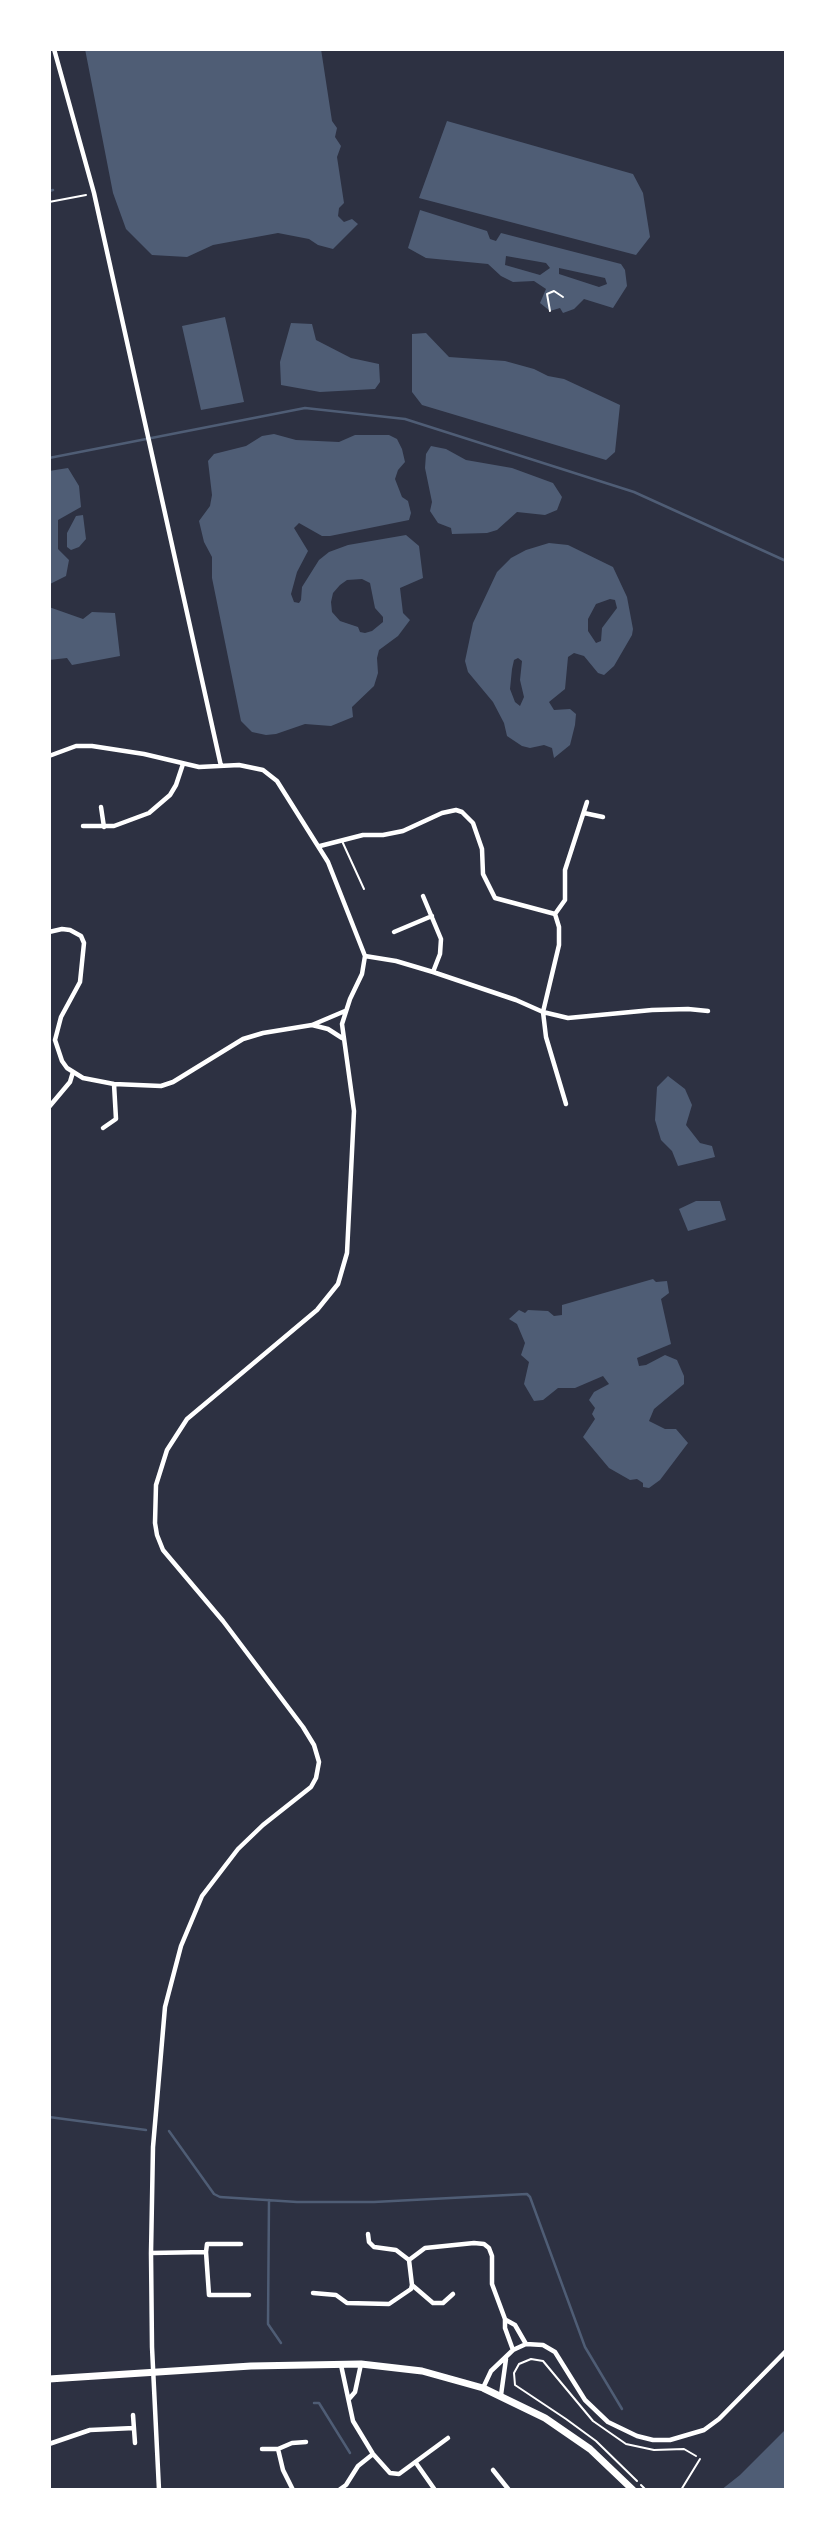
<!DOCTYPE html>
<style>
body{margin:0}
#map{position:relative;width:835px;height:2539px;overflow:hidden;background:#2d3142;font-family:Quicksand,sans-serif}
canvas{display:block}
.frame{position:absolute;inset:0;border:51px solid #fff;pointer-events:none}
</style>
<div id="map">
<canvas width="835" height="2539"></canvas>
<div class="frame"></div>
</div>
<script>
const g = document.querySelector('canvas').getContext('2d');
g.lineJoin = 'round';
function fillPath(path, color) { g.fillStyle = color; g.fill(path, 'evenodd'); }
const toPath = rows => new Path2D(rows.map(r => 'M' + r).join(''));
function stroke(path, color, width, dash) { g.strokeStyle = color; g.lineWidth = width; g.lineCap = dash ? 'butt' : 'round'; g.setLineDash(dash || []); g.stroke(path); }
fillPath(toPath([
 [85,49,321,49,332,121,337,128,335,137,341,146,337,157,344,203,339,208,338,216,344,222,352,219,358,224,333,249,318,245,309,239,278,233,213,245,187,257,152,255,126,229,113,193],
 [447,121,633,174,643,193,650,237,636,255,419,198],
 [420,210,487,231,490,239,496,241,501,233,621,264,625,270,627,286,613,308,584,299,574,309,563,313,560,308,550,311,540,303,546,289,534,281,513,282,501,276,488,264,426,258,408,248],
 [506,256,546,263,550,268,540,275,505,265],
 [559,268,605,278,607,284,599,287,559,274],
 [225,317,244,402,201,410,182,326],
 [291,323,312,324,316,340,351,358,379,364,380,382,375,389,320,392,281,385,280,362],
 [426,333,449,357,505,361,534,369,548,376,564,379,620,405,615,452,606,460,422,405,412,392,412,334],
 [274,434,296,440,339,442,355,435,389,435,397,439,402,449,405,462,398,470,395,479,402,497,408,501,411,513,409,520,330,536,322,536,299,523,294,528,308,551,297,572,291,594,294,602,299,603,301,600,302,587,319,560,329,552,348,545,406,535,419,546,423,578,400,588,403,613,410,620,398,636,379,650,377,658,378,673,374,686,352,707,353,717,331,726,305,724,276,734,266,735,252,732,241,721,212,578,212,557,204,542,199,521,210,506,212,495,208,461,214,454,246,446,262,436],
 [362,579,370,583,375,608,383,617,383,622,372,631,365,633,360,632,358,627,340,621,332,612,331,602,333,593,340,585,347,580],
 [431,446,446,449,466,460,512,468,553,483,562,497,557,510,545,515,517,512,497,530,487,533,452,534,451,528,438,523,430,511,432,502,425,468,426,454],
 [68,468,79,486,81,507,58,520,58,549,69,560,66,576,50,584,49,471],
 [83,515,86,539,79,547,71,550,67,547,67,533,76,516],
 [549,543,568,545,613,567,627,597,633,629,632,635,614,666,604,675,598,673,584,656,574,653,568,657,565,689,549,702,554,710,570,709,576,714,575,725,570,745,554,758,552,748,544,745,530,748,522,746,507,736,504,723,493,702,468,672,465,661,473,623,497,572,511,558,526,550],
 [610,599,615,600,617,608,602,628,601,641,596,643,588,631,588,619,596,604],
 [518,658,522,661,520,680,524,697,520,706,515,702,510,689,512,669,514,660],
 [49,607,83,619,92,612,115,613,120,656,72,665,67,658,49,660],
 [668,1076,685,1089,692,1105,686,1125,700,1143,712,1146,715,1157,678,1166,672,1151,661,1140,655,1120,657,1087],
 [696,1201,720,1201,726,1220,688,1231,679,1209],
 [653,1279,656,1282,667,1281,669,1293,661,1299,671,1344,637,1358,639,1366,646,1365,665,1355,677,1360,684,1376,684,1384,654,1409,649,1421,665,1429,676,1429,688,1443,660,1480,649,1488,643,1487,643,1483,637,1479,630,1480,609,1468,583,1437,595,1419,592,1414,595,1408,589,1400,594,1392,609,1384,603,1376,575,1388,558,1388,543,1400,534,1401,524,1384,529,1362,521,1355,525,1343,517,1324,509,1319,519,1310,525,1313,528,1310,548,1311,554,1316,562,1315,562,1305],
 [786,2429,786,2490,721,2490,740,2475]
]), '#4f5d75');
stroke(toPath([
 [49,191,53,190],
 [49,458,305,408,405,419,634,492,786,561],
 [49,2117,146,2130],
 [169,2131,214,2194,220,2197,297,2202,374,2202,527,2194,530,2197,585,2347,622,2409],
 [269,2200,268,2324,281,2343],
 [314,2403,319,2403,350,2453]
]), '#4f5d75', 2.5);
stroke(toPath([
 [49,202,86,195],
 [550,311,547,294,554,291,563,297],
 [637,2481,596,2441,566,2419,515,2385,514,2373,519,2364,531,2359,543,2361,593,2421,626,2444,654,2450,684,2449,696,2456],
 [641,2485,646,2490]
]), '#fff', 2);
stroke(toPath([
 [342,841,364,889],
 [681,2490,700,2459]
]), '#fff', 2);
stroke(toPath([
 [54,49,94,193,221,766],
 [49,756,76,746,92,746,144,754,199,767,239,765,263,770,277,781,328,862,365,956,362,974,350,999,342,1024,354,1111,347,1253,338,1284,317,1310,187,1419,167,1450,156,1485,155,1523,157,1535,163,1550,223,1621,303,1727,314,1745,319,1762,316,1778,311,1787,263,1825,238,1849,202,1896,181,1946,165,2007,153,2147,151,2253,152,2347,159,2490],
 [101,807,104,827],
 [584,813,603,817],
 [83,826,114,826,149,813,170,795,176,785,183,764],
 [320,846,363,835,383,835,403,831,442,813,456,810,462,812,473,823,482,849,483,874,495,898,555,914],
 [423,896,441,939,440,954,433,972],
 [555,914,559,927,559,945,543,1012,546,1037,566,1104],
 [555,914,565,900,565,870,587,802],
 [49,932,62,929,70,930,81,936,84,943,80,982,61,1017,55,1040,62,1061,67,1068,83,1078,114,1084,161,1086,173,1082,243,1039,263,1033,312,1025],
 [394,932,432,916],
 [365,956,396,961,433,972,516,1000,543,1012,568,1018,652,1010,688,1009,708,1011],
 [342,1038,328,1029,312,1025,345,1011],
 [49,1107,70,1082,73,1072],
 [103,1128,116,1119,114,1084],
 [368,2234,369,2242,374,2247,396,2250,409,2260,412,2285,433,2303,443,2303,453,2294],
 [206,2252,207,2244,241,2244],
 [151,2253,206,2252,209,2295,249,2295],
 [409,2260,425,2248,474,2243,484,2244,489,2248,492,2256,492,2284,505,2319,505,2328,513,2350],
 [313,2293,336,2295,347,2303,389,2304,411,2289,412,2285],
 [506,2320,515,2325,526,2344],
 [341,2365,353,2421,373,2454,390,2473,399,2474,448,2438],
 [483,2388,491,2371,513,2350,526,2344,543,2345,555,2352,585,2400,608,2422,637,2436,653,2440,670,2440,704,2430,719,2419,786,2351],
 [501,2395,506,2359],
 [349,2399,355,2392,361,2364],
 [133,2415,135,2443],
 [49,2444,90,2430,134,2428],
 [262,2449,278,2449],
 [416,2463,435,2490],
 [493,2470,509,2490],
 [293,2490,283,2470,278,2449,292,2443,306,2442],
 [339,2490,346,2485,358,2466,373,2454]
]), '#fff', 4.5);
stroke(toPath([
 [49,2379,251,2366,361,2364,422,2371,483,2388,545,2418,590,2449,633,2490]
]), '#fff', 7);
</script>
